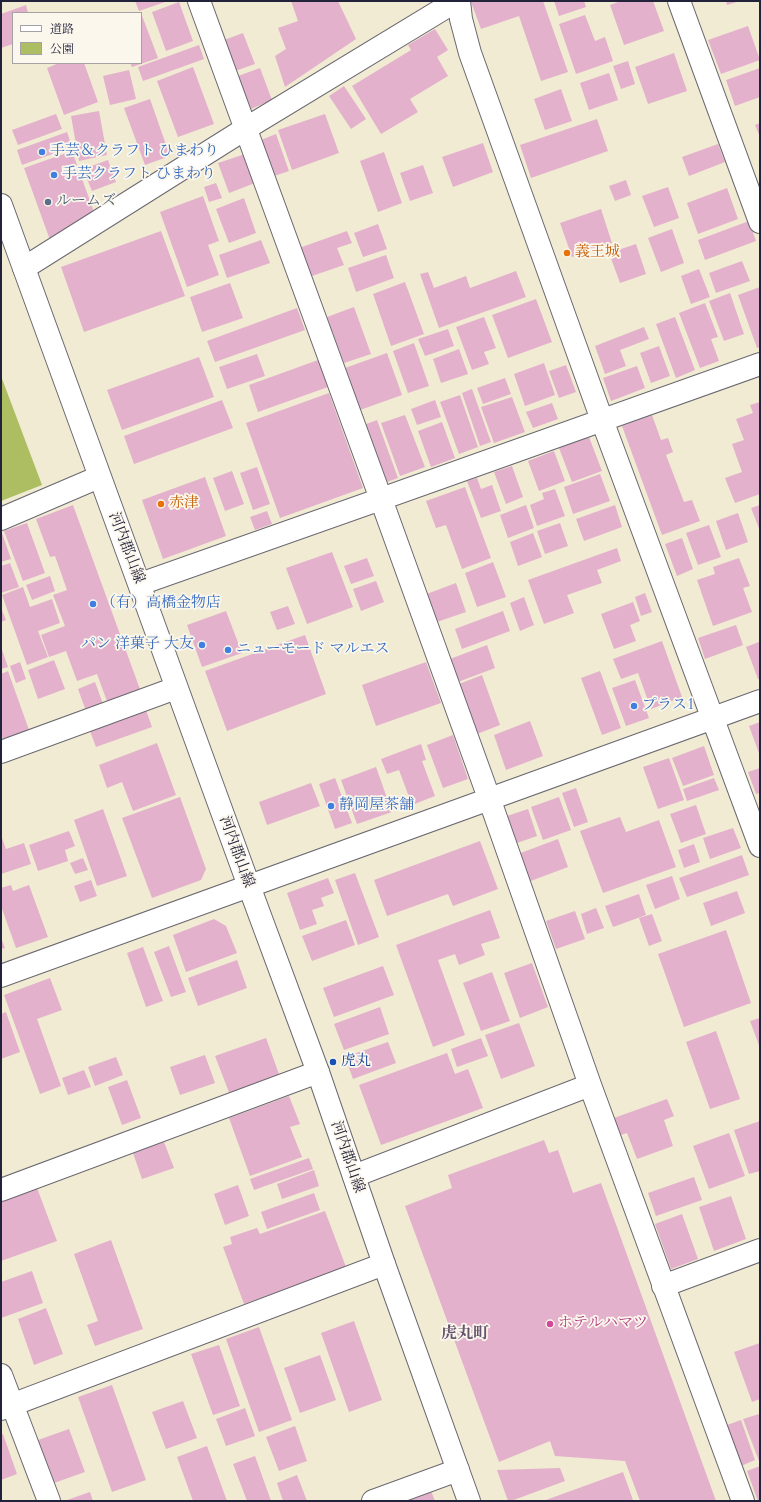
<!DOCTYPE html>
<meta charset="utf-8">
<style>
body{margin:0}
#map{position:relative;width:761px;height:1502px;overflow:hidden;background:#f1ebd3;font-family:Cardo,"Noto Serif JP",serif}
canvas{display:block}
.frame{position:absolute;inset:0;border:2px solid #22223b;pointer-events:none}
.legend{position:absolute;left:12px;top:12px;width:130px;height:52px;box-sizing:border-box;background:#fbf7ec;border:1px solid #a4a2a5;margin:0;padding:5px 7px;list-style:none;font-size:12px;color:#22223b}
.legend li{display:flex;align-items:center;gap:8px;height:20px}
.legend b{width:20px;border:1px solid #a4a2a5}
</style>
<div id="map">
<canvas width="761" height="1502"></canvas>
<div class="frame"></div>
<ul class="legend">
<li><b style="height:5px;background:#fff"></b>道路</li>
<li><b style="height:11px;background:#acbe61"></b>公園</li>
</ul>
</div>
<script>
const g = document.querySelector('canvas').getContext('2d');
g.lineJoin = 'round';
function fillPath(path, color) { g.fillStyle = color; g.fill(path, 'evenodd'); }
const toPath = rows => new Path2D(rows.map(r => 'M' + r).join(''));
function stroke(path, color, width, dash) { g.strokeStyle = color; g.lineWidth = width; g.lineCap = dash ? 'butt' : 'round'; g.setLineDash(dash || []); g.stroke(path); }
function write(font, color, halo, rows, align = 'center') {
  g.font = font + ' Cardo,"Noto Serif JP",serif'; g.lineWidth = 3.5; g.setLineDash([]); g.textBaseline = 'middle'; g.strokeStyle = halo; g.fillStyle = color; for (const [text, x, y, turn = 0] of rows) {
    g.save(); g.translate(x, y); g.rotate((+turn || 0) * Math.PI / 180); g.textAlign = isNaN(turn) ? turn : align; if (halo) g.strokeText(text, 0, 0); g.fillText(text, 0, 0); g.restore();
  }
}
fillPath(toPath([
 [1,376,42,485,1,501]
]), '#acbe61');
fillPath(toPath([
 [135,1,168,1,139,11],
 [291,1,338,1,356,39,285,87,275,56,286,49,278,28,298,21],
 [474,1,543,1,568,72,541,81,519,16,481,29,471,2],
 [554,1,584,1,586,7,559,16],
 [621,1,653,1,664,31,624,45,610,5],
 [726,1,740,1,727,5],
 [179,2,193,41,166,51,152,12],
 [26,5,28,13,13,13,13,44,1,48,1,14],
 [141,13,158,58,132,67,130,63,141,63],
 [585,15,595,41,605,37,613,61,576,74,559,24],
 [748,26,760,60,721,74,708,40],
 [435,29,448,50,437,57,448,76,410,99,418,112,381,134,352,86,411,50,408,45],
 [243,33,255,64,235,71,224,40],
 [199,45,204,59,143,81,138,67],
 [674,53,687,91,648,104,635,67],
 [628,61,635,84,621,89,613,66],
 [59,63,84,63,98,102,64,115,47,68],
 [193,67,214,124,178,137,157,81],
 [260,68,272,100,251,109,238,76],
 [760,68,760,97,735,106,726,80],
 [129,70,136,99,110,105,103,76],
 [609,73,618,100,589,110,580,83],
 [344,86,366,119,351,129,329,96],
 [561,89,572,121,545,130,534,99],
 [150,99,170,156,145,165,124,108],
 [99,111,107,155,79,161,71,116],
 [56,114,62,129,18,145,12,130],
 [325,114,339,153,292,170,278,130],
 [597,119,608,151,531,178,520,145],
 [760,123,760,137,755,125],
 [67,132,72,147,22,165,17,150],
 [276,134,289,171,274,176,261,140],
 [483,143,493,172,453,187,442,157],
 [718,144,725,162,689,176,682,157],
 [72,151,94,212,50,240,24,168],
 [384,152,402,203,378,212,360,161],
 [245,154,255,183,229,193,218,163],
 [108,160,116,182,92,191,83,169],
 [423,165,433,193,410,201,400,173],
 [626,180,631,195,615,201,609,186],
 [216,183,222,198,209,202,204,187],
 [668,187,679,218,654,227,642,196],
 [727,188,738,219,698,234,687,203],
 [203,196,219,241,208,245,219,275,187,287,160,212],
 [244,198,256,233,229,243,216,209],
 [601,209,612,243,572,257,560,223],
 [749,221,756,241,705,260,698,240],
 [378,224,387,249,363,257,354,233],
 [672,229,684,263,661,272,648,238],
 [161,231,185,296,84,332,61,267],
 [347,231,352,243,337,248,344,265,309,277,299,248],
 [261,240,270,263,227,278,219,255],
 [636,244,646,274,620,283,609,253],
 [386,255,394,278,356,292,348,268],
 [742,261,750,281,716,293,709,273],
 [699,269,710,297,691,304,681,276],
 [516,271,526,297,439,328,420,274,428,272,434,288,466,276,470,288],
 [405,282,424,334,391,346,373,294],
 [230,283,243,318,202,332,190,297],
 [760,287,760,347,757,348,738,295],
 [730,293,744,334,724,341,709,301],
 [536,299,552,342,508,358,492,315],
 [705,303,718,337,711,339,719,361,700,368,679,313],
 [354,307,371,354,344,363,327,317],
 [297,308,305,330,215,362,207,341],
 [484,317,496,348,484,352,489,364,472,370,456,327],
 [675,317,695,370,676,378,656,324],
 [644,327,649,339,620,350,626,366,605,374,595,346],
 [448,329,454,346,425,356,418,339],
 [414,343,429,386,408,393,393,351],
 [659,346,670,376,651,383,640,353],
 [459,349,468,374,441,383,433,359],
 [387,353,402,395,360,410,345,368],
 [257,354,265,376,227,389,219,367],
 [199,357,214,397,122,430,107,390],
 [318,360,328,387,258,412,249,385],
 [544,363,555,395,525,406,514,374],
 [566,365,576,392,559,398,549,371],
 [637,366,645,388,611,401,603,378],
 [505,378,511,394,483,404,477,388],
 [472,389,491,442,480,446,462,393],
 [329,393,363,488,280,518,246,423],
 [460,395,478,447,459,454,440,402],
 [512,397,525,432,494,443,481,407],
 [222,400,233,428,134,464,124,436],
 [435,400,441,417,417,425,411,409],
 [760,402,760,494,735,503,725,478,742,472,732,444,744,440,736,419,753,413,750,405],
 [552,403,558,419,533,428,526,412],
 [405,415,425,467,400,476,381,423],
 [652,415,661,440,668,438,673,452,666,455,684,502,692,500,700,521,662,535,622,426],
 [377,420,398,478,381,484,361,426],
 [442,422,455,458,431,467,418,431],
 [589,437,602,471,572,482,559,448],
 [554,451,565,481,539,491,528,461],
 [512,466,523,497,506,504,494,472],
 [257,467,270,504,253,510,240,473],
 [232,471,244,504,225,511,213,478],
 [600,474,610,501,573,514,564,487],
 [205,477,226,536,163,559,142,500],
 [477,478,481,489,492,485,501,511,481,518,467,481],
 [465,487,491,558,462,569,446,525,436,528,426,501],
 [555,489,565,516,537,526,530,505,544,499,542,493],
 [73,505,141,692,108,704,97,674,77,681,66,651,49,657,41,635,65,626,53,595,67,590,55,556,50,557,36,519],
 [526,505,534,528,508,538,500,515],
 [615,505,622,527,584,541,576,519],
 [760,505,760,531,751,508],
 [267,511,272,524,255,530,250,517],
 [738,513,748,542,726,550,716,521],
 [27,523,45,573,23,581,4,531],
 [560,523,568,546,545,554,537,531],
 [709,525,721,557,698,565,686,533],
 [2,533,11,559,1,562,1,534],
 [533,533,542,557,518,566,510,542],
 [682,538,693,569,677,576,665,544],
 [617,548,621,561,597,570,602,583,567,595,574,613,544,624,528,580],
 [332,552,353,607,307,624,286,568],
 [367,558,374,576,351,584,344,566],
 [739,558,750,586,743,588,752,612,713,626,697,580,715,574,713,567],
 [493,562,506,597,477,607,465,573],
 [10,563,19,587,1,593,1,566],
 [50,576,55,591,32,600,26,585],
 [376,581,384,602,361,611,353,589],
 [456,583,466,612,434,623,424,595],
 [23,587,30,607,52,599,60,623,38,631,48,657,27,665,2,595],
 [645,593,652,612,641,616,635,597],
 [524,597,534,625,520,631,510,603],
 [633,602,640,621,630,625,636,641,614,649,601,614],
 [288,606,295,624,277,630,270,612],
 [1,608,6,620,1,622],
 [226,611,242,653,202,667,187,625],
 [503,611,510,631,462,649,455,629],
 [736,625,743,645,705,659,698,638],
 [305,635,326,694,227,731,205,671],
 [662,641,682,697,651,709,638,673,621,679,613,659],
 [759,642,760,679,758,679,746,647],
 [487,645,495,668,458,682,450,659],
 [1,647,8,667,1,669],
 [54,660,65,689,38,699,28,670],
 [20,662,26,679,16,683,10,666],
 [426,662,441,703,376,726,362,685],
 [8,671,29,730,3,739,1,734,1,674],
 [600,671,621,728,602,735,581,678],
 [482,675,500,725,477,734,459,684],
 [635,680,649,718,626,726,612,688],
 [95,682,103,704,86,711,78,689],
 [146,710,152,727,96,747,90,731],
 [530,721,543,756,506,770,494,735],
 [760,722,760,756,749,726],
 [453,735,468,779,443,788,427,745],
 [157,743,176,795,133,811,122,782,107,788,99,765],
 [421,744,426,760,422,761,435,796,412,805,399,770,387,774,381,759],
 [704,746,714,775,683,786,672,758],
 [669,758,684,800,658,809,643,767],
 [376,767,392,812,357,824,341,780],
 [760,768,760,793,756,794,748,772],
 [335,778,352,823,335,829,319,784],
 [714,778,719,790,687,801,683,789],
 [311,783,320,806,267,825,259,802],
 [576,788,588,822,574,827,562,793],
 [180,797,206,869,201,880,152,898,122,818],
 [559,797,571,830,543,840,531,807],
 [696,805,706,834,681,843,670,814],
 [103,809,127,876,97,886,74,820],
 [528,809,537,836,514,844,504,817],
 [620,817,626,832,659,820,676,867,603,893,580,831],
 [733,828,741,848,710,859,703,838],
 [69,831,75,846,65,850,68,861,38,871,29,845],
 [1,835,6,849,24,843,31,864,1,874],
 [558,839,568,867,528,882,518,854],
 [480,841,498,889,453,906,448,894,387,916,374,880],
 [694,844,700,862,684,868,678,850],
 [742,855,749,875,687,897,679,878],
 [83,858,88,870,75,874,70,863],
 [355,873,379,937,358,945,335,880],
 [672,876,680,899,655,909,646,885],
 [328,878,334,893,321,898,324,906,312,910,317,924,300,930,287,893],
 [91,880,97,896,80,902,74,886],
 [11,885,13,891,29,885,48,937,16,948,1,906,1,888],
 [737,891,745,913,711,926,703,903],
 [639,894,646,915,613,927,605,906],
 [596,908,604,928,587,934,581,914],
 [490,910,500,938,481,944,485,955,459,965,455,954,438,960,465,1035,433,1047,396,945],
 [575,911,585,939,556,949,546,921],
 [652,914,662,941,649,946,639,918],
 [214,919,226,926,237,953,186,972,173,935],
 [346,920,355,945,312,961,302,936],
 [726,930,751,1003,684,1027,658,954],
 [1,938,5,948,1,949],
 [169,946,186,992,171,997,154,952],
 [143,947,163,1001,146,1007,127,953],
 [237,960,247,988,198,1006,188,978],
 [532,963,548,1007,520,1018,504,973],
 [383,966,394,995,334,1017,323,988],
 [492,972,510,1021,481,1031,463,983],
 [50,978,62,1010,37,1019,61,1086,40,1094,4,995],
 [380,1007,389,1034,344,1050,334,1024],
 [6,1012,20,1052,1,1059,1,1014],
 [760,1018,760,1048,750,1021],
 [519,1023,535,1066,501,1079,485,1035],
 [716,1031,740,1099,710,1109,686,1042],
 [266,1038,280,1077,230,1095,215,1056],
 [481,1038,488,1056,457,1067,451,1049],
 [388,1042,396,1063,353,1079,345,1057],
 [447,1053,455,1074,468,1069,483,1108,381,1145,359,1085],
 [205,1055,215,1083,180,1095,170,1067],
 [116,1057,123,1075,95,1086,88,1067],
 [84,1070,91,1087,68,1095,62,1078],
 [127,1080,141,1118,122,1125,108,1087],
 [289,1096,300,1124,290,1127,302,1157,250,1176,229,1118],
 [667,1099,674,1116,664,1120,673,1146,637,1159,627,1133,617,1136,611,1119],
 [760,1121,760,1171,749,1174,734,1130],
 [729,1133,745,1176,709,1189,693,1146],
 [544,1140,549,1153,558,1150,573,1193,601,1183,716,1501,640,1501,625,1461,555,1456,550,1441,499,1462,405,1206,452,1188,448,1175],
 [164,1142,174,1168,142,1179,133,1153],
 [309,1158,313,1169,254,1190,250,1179],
 [314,1170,319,1186,282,1199,277,1184],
 [694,1177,702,1200,656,1216,648,1193],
 [238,1185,249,1216,225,1225,214,1194],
 [37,1188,57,1241,1,1261,1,1201],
 [314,1193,320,1210,267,1229,261,1212],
 [731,1196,746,1239,714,1251,699,1207],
 [325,1211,346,1267,244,1304,223,1247,232,1244,230,1237,257,1228,260,1234],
 [682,1214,698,1259,671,1269,655,1224],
 [111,1240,143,1329,95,1346,87,1325,98,1321,74,1254],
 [32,1271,43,1303,1,1318,1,1282],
 [46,1308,63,1354,34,1365,18,1319],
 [354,1321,382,1400,349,1412,321,1333],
 [259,1327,292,1420,259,1432,226,1339],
 [760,1343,760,1399,752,1402,734,1352],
 [219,1345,240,1406,213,1415,191,1354],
 [320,1355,336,1400,300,1413,284,1368],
 [112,1385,146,1480,112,1492,78,1397],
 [183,1401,197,1438,166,1449,152,1412],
 [245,1408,255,1436,226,1446,216,1419],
 [759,1414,760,1418,760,1461,759,1461,743,1419],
 [741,1420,755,1460,741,1466,727,1425],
 [295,1426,307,1461,279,1471,266,1437],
 [69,1429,85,1472,54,1483,38,1440],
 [3,1434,17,1474,1,1480,1,1435],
 [207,1446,227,1501,193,1501,177,1457],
 [255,1456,271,1501,247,1501,233,1464],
 [760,1466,760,1501,758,1501,747,1471],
 [560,1468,565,1481,511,1501,508,1501,497,1470],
 [623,1472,633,1500,630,1501,543,1501],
 [297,1475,307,1501,283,1501,277,1483],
 [431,1491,435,1501,404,1501],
 [90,1492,93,1501,64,1501]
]), '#e4b1cc');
const minor = toPath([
 [199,1,381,499,489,798,590,1085,743,1501],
 [459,1,461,19,470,53,602,420,760,846],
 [679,1,760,222],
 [24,268,245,129,456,1],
 [1,519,99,477],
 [140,584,381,499,760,364],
 [1,752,176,688],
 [1,976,760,701],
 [354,1176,590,1085],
 [1,1190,318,1072],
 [663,1286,760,1250],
 [1,1375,49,1501],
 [1,1409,384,1264],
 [373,1501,458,1470]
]);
const major = toPath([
 [1,205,249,886,318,1072,384,1264,469,1501]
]);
stroke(minor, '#6a6870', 24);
stroke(major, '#6a6870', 24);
stroke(minor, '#fff', 22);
stroke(major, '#fff', 22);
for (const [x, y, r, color] of [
 [42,152,4,"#3f7fe0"],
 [54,175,4,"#3f7fe0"],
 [48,202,4,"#5c6f8a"],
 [567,253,4,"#e8710a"],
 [161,504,4,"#e8710a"],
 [93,604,4,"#3f7fe0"],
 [202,645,4,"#3f7fe0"],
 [228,650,4,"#3f7fe0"],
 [634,706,4,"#3f7fe0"],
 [331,806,4,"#3f7fe0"],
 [333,1062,4,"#1a4fb4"],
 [550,1324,4,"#d1479c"]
]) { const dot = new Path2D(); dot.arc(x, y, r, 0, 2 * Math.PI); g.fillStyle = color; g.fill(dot); stroke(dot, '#fbf7ec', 1.5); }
write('15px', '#366cbe', '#fbf7ec', [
 ["手芸＆クラフト ひまわり",50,152],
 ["手芸クラフト ひまわり",62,175],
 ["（有）高橋金物店",101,604],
 ["パン 洋菓子 大友",194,645,"right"],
 ["ニューモード マルエス",236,650],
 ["プラス1",642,706],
 ["静岡屋茶舗",339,806]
], 'left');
write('15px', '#4e5e75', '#fbf7ec', [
 ["ルームズ",56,202]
], 'left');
write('15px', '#c56008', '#fbf7ec', [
 ["義王城",575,253],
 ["赤津",169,504]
], 'left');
write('15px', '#22223b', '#fbf7ec', [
 ["河内郡山線",126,548,69],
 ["河内郡山線",236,852,70],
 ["河内郡山線",347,1157,71]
]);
write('15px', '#164399', '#fbf7ec', [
 ["虎丸",341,1062]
], 'left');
write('15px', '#b23c85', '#fbf7ec', [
 ["ホテルハマツ",558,1324]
], 'left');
write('bold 16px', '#66546e', '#fbf7ec', [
 ["虎丸町",465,1334]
]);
</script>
